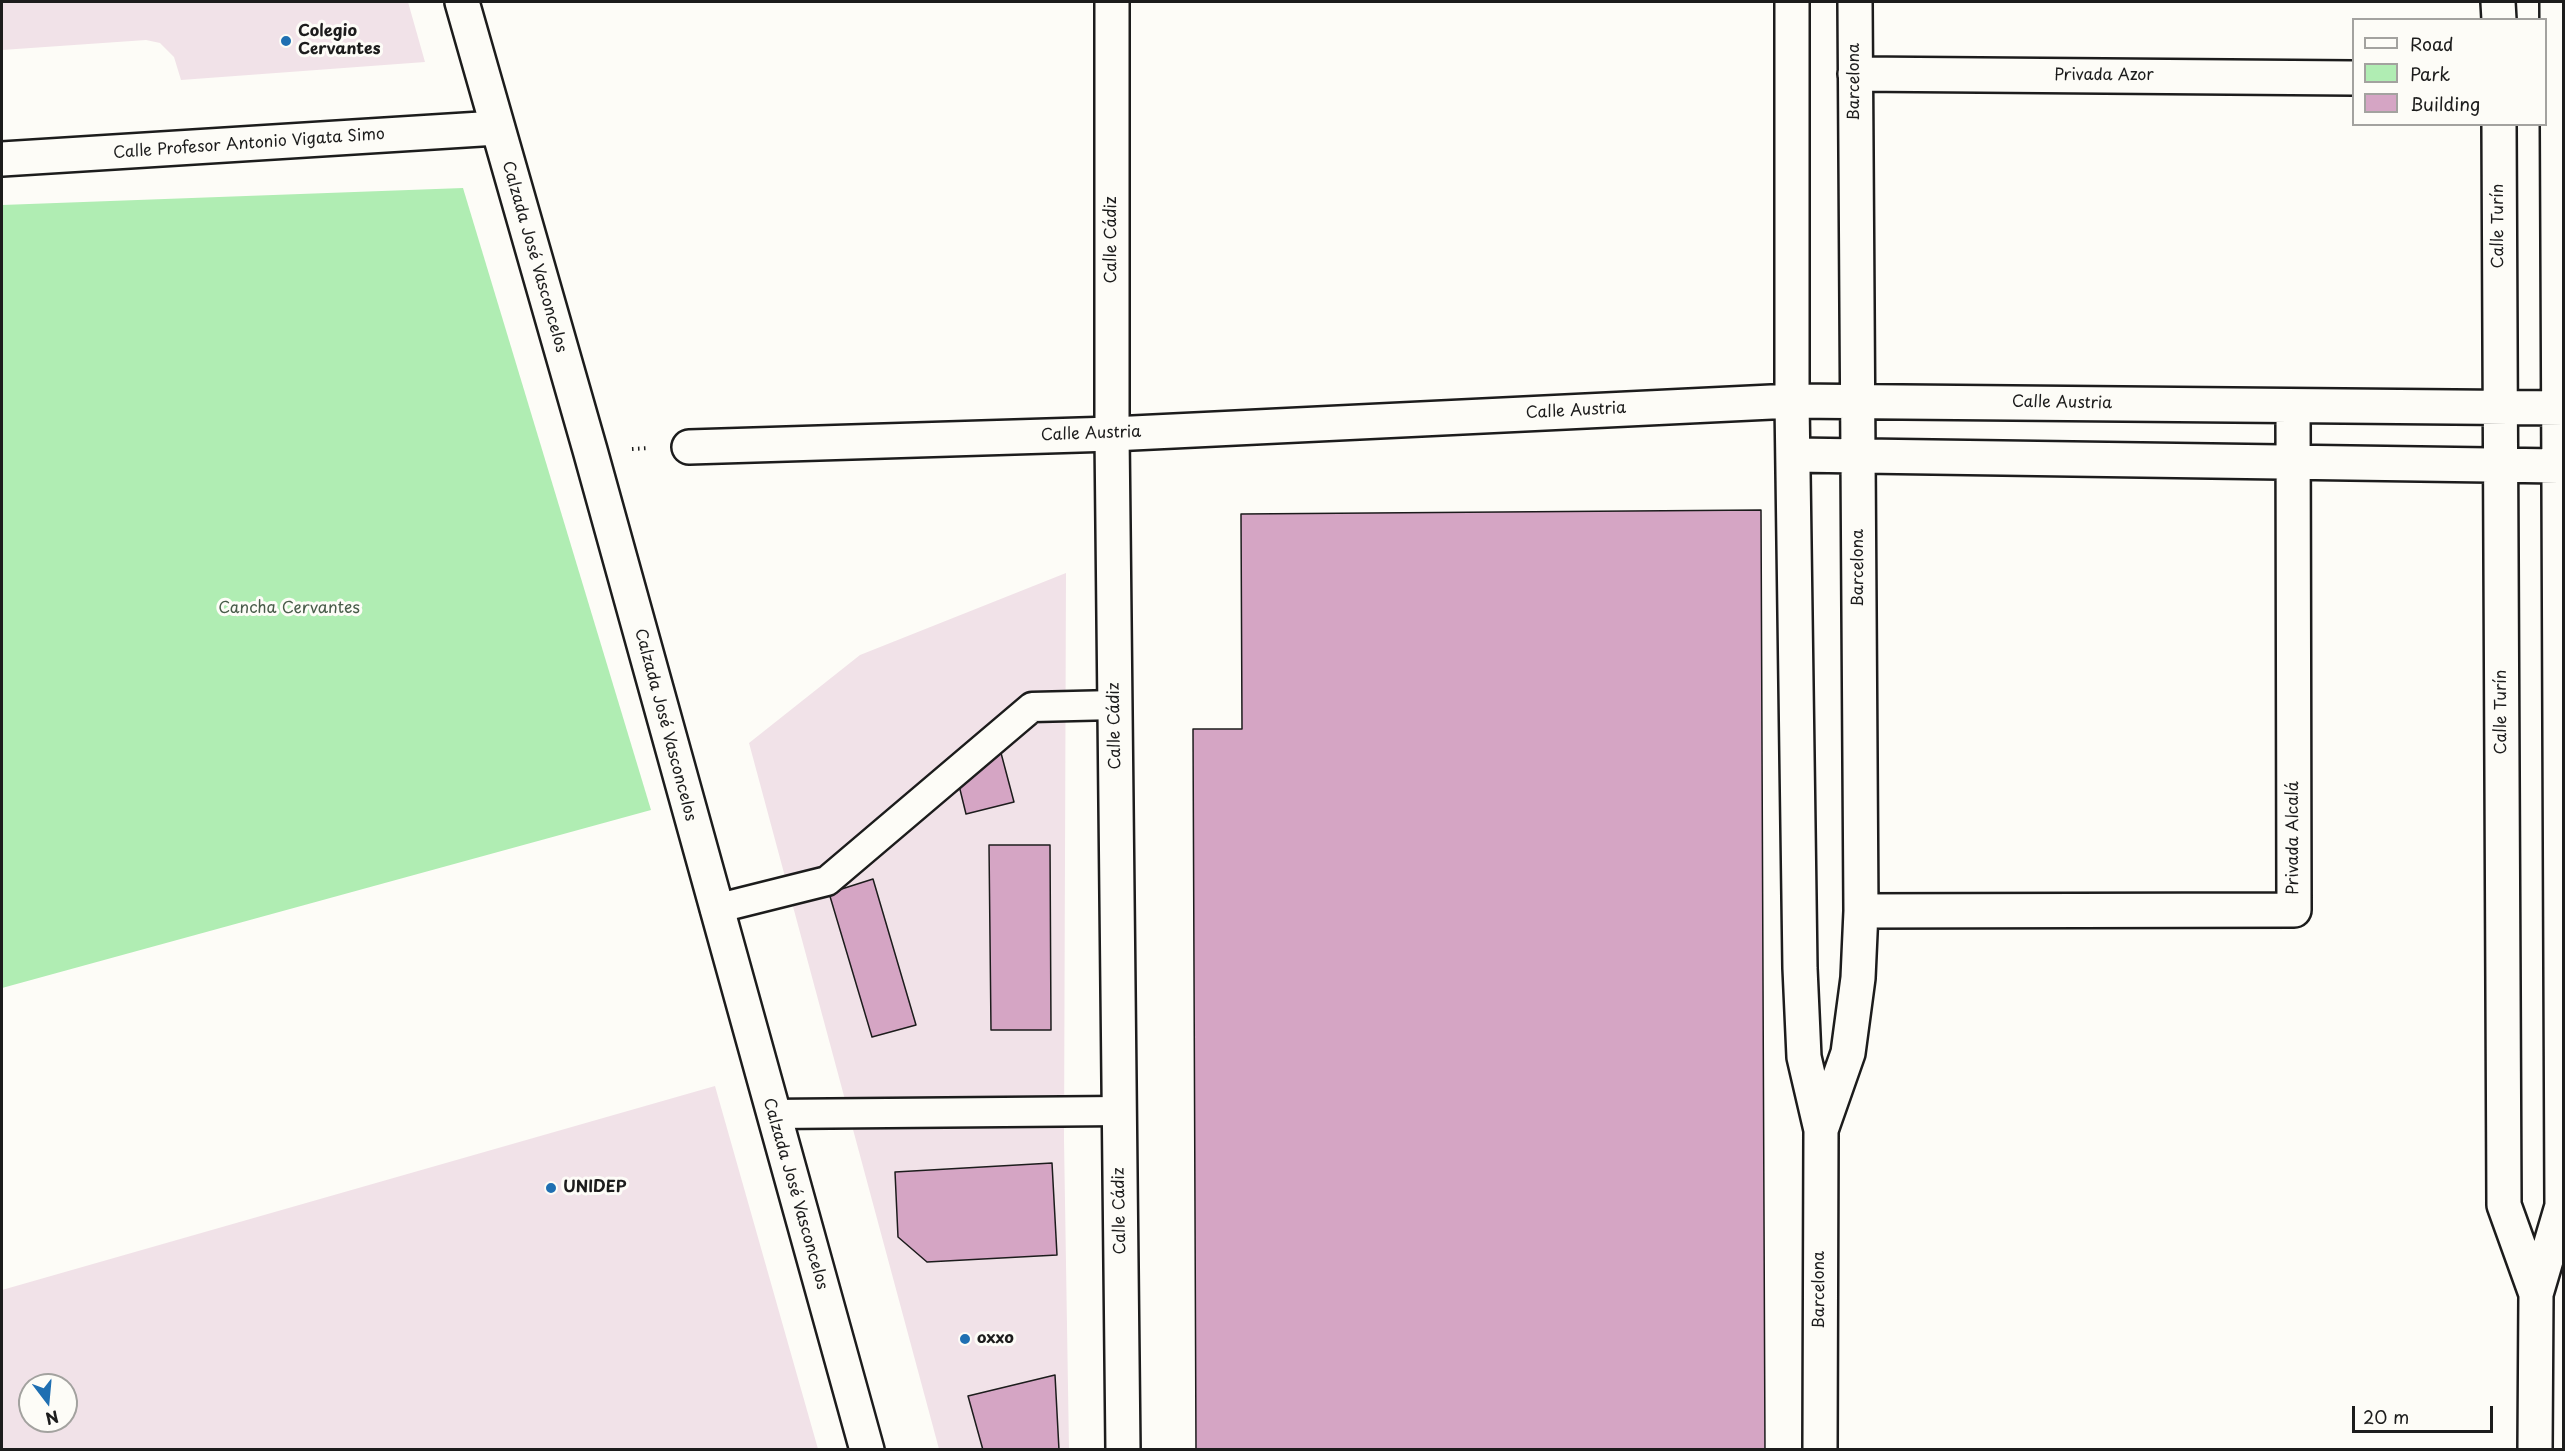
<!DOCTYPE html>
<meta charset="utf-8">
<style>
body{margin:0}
#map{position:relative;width:2565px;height:1451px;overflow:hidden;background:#fdfcf7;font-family:"Playpen Sans",sans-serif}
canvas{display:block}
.frame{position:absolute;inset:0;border:3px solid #1c1c1c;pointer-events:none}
.legend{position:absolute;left:2352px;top:18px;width:195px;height:108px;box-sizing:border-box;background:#fdfcf7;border:2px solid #a3a29f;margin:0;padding:8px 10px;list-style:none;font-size:18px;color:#1c1c1c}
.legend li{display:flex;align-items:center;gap:12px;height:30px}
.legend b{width:30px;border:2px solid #a3a29f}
.north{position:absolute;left:18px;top:1373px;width:60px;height:60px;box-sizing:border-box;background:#fdfcf7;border:2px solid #a3a29f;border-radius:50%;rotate:164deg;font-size:16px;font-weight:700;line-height:24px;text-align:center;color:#1c1c1c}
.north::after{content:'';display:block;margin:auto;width:21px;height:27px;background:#1f6fb2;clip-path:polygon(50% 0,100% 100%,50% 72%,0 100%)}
.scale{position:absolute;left:2352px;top:1406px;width:141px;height:27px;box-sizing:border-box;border:3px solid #1c1c1c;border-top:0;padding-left:8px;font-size:18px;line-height:21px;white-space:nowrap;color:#1c1c1c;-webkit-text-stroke:4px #fdfcf7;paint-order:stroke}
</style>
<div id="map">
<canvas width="2565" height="1451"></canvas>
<div class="frame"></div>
<ul class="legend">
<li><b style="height:8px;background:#fdfcf7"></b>Road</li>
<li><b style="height:16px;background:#b0edb3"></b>Park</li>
<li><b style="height:16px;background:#d5a5c4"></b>Building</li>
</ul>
<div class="north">N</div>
<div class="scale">20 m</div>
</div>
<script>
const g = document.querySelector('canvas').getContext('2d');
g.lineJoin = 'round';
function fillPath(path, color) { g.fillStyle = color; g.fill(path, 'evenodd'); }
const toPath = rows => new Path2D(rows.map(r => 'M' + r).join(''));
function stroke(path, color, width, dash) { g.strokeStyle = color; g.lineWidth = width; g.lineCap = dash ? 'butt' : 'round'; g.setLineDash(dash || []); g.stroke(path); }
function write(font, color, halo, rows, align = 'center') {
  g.font = font + ' "Playpen Sans",sans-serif'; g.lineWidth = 6; g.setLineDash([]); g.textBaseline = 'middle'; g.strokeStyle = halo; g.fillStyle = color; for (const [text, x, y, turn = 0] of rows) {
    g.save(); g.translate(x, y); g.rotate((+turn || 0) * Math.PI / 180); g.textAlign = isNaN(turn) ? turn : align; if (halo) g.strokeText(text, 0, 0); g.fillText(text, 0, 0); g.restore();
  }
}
fillPath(toPath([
 [2,2,408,2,425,62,181,80,174,57,160,43,146,40,2,50],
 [1066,573,1064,1140,1069,1449,939,1449,749,743,860,655],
 [715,1086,818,1449,2,1449,2,1290],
 [30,1385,66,1385,66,1421,30,1421]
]), '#f1e2e8');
fillPath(toPath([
 [463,188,651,810,2,988,2,205]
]), '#b0edb3');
const building = toPath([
 [1761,510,1765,1450,1196,1450,1193,729,1242,729,1241,514,1761,510],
 [1001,753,1014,802,966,814,954,765,1001,753],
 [989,845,1050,845,1051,1030,991,1030,989,845],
 [873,879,916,1025,872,1037,829,893,873,879],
 [1052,1163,1057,1255,927,1262,898,1237,895,1172,1052,1163],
 [1055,1375,1059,1450,983,1450,968,1396,1055,1375]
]);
fillPath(building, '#d5a5c4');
stroke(building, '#1c1c1c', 1.5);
const lane = toPath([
 [715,909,827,881,1032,707,1115,705],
 [773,1114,1119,1111]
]);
const street = toPath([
 [1792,2,1792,401,1800,968,1804,1057,1821,1130,1820,1450],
 [2498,2,2499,20],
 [1855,74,2354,78],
 [2499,124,2504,1205,2536,1294],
 [2,159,497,128],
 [689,447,1112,434,1792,401,2564,408],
 [1794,455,2559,466],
 [1861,911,2294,910,2293,406],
 [1821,1130,1848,1053,1858,978,1861,911,1855,2],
 [2535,1450,2536,1294,2562,1206,2557,2]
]);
const secondary = toPath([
 [462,2,590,450,867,1450],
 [1112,2,1112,434,1123,1450]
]);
stroke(lane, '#1c1c1c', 33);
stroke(street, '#1c1c1c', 38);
stroke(secondary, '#1c1c1c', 38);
stroke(toPath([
 [632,449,649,448]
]), '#1c1c1c', 4, [1.5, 4.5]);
stroke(lane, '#fdfcf7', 28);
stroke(street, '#fdfcf7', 33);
stroke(secondary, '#fdfcf7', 33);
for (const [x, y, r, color] of [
 [286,41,6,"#1f6fb2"],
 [551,1188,6,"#1f6fb2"],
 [965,1339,6,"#1f6fb2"]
]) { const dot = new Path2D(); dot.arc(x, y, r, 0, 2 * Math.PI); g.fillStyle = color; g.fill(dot); stroke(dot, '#fdfcf7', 2); }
write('bold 16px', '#1c1c1c', '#fdfcf7', [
 ["Colegio",298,32],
 ["Cervantes",298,50],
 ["UNIDEP",563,1188],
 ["oxxo",977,1339]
], 'left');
write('16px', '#1c1c1c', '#fdfcf7', [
 ["Privada Azor",2104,76],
 ["Barcelona",1855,82,-90],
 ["Calle Profesor Antonio Vigata Simo",249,144,-4],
 ["Calle Turín",2499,226,-90],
 ["Calle Cádiz",1112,240,-90],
 ["Calzada José Vasconcelos",534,257,74],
 ["Calle Austria",2062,403,1],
 ["Calle Austria",1576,411,-3],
 ["Calle Austria",1091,434,-2],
 ["Barcelona",1859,568,-90],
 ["Calle Turín",2502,712,-90],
 ["Calzada José Vasconcelos",665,725,75],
 ["Calle Cádiz",1115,726,-91],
 ["Privada Alcalá",2294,838,-90],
 ["Calzada José Vasconcelos",795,1194,74],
 ["Calle Cádiz",1120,1211,-91],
 ["Barcelona",1820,1290,-90]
]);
write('16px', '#485b49', '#fdfcf7', [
 ["Cancha Cervantes",289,609]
]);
</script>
